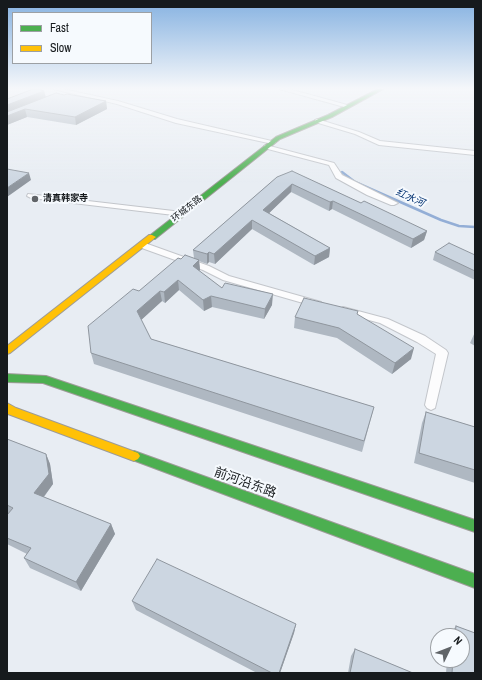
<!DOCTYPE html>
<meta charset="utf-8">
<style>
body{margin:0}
#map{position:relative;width:482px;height:680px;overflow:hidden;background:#e8edf3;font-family:"Archivo Narrow",sans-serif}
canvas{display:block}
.frame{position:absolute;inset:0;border:8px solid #161a1d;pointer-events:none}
.legend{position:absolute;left:12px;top:12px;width:140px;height:52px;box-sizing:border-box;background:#f6fafe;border:1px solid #9ca0a4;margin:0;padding:5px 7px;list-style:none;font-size:12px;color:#161a1d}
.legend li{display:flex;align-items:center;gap:8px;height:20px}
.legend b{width:20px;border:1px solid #9ca0a4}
.north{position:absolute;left:430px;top:628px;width:40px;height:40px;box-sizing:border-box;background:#f6fafe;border:1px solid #9ca0a4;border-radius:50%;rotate:47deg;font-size:11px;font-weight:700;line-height:16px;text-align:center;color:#161a1d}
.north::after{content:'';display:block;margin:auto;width:14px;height:18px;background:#606468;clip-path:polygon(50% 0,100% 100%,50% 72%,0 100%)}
</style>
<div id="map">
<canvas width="482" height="680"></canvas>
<div class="frame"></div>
<ul class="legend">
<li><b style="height:5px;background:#4caf50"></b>Fast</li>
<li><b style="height:5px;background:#ffc107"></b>Slow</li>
</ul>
<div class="north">N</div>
</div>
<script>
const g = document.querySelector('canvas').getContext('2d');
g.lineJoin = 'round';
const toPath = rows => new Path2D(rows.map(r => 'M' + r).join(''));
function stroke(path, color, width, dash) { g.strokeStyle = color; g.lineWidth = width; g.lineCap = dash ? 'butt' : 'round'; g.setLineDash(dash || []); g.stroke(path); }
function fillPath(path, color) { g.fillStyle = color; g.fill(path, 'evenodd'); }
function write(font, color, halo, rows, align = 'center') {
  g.font = font + ' "Archivo Narrow","Noto Sans SC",sans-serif'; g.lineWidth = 4; g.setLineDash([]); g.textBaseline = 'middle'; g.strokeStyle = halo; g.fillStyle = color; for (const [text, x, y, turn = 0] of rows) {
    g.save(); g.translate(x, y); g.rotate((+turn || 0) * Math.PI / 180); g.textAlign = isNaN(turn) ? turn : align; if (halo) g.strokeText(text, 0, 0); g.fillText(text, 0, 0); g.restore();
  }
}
stroke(toPath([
 [342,172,355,182,441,220,459,226,475,227]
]), '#93aed6', 2.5);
const street = toPath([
 [53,89,63,89,118,101,177,119,276,142,273,144,176,123,117,104,53,89],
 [279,89,289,89,351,106,348,108,279,89],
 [317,119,359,132,380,141,475,151,475,155,379,145,355,134,315,122,315,120,317,119],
 [266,145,334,163,342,175,398,203,394,205,391,205,367,195,336,178,329,165,264,148,264,146,266,145],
 [28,194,182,212,186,214,182,216,31,198,27,196,28,194],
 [142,242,209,266,229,276,321,302,322,304,317,307,223,280,203,270,139,247,138,245,142,242],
 [343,307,388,319,425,336,446,350,448,353,435,408,431,410,427,408,425,405,436,354,417,342,380,323,339,312,338,310,343,307]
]);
const fast = toPath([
 [378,89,383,89,332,117,280,139,155,239,152,239,148,237,276,137,328,115,378,89],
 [7,374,46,376,475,520,475,532,43,383,7,382,7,374],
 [134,451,475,574,475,588,130,459,128,456,130,453,134,451]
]);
const slow = toPath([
 [149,235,152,235,156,237,10,353,7,354,7,346,149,235],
 [7,403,16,408,138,453,140,456,138,459,134,461,8,414,7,413,7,403]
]);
stroke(street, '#c3c6cb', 2);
stroke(fast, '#9d9b97', 2);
stroke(slow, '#9d9b97', 2);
fillPath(street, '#fcfcfd');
fillPath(fast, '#4caf50');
fillPath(slow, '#ffc107');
fillPath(toPath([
 [44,91,46,97,64,95,106,101,107,109,76,125,27,117,7,125,7,99],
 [277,177,361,203,427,231,424,240,411,248,332,209,329,211,291,192,269,213,330,248,329,257,314,265,252,229,215,264,209,262,207,264,199,261,200,270,199,271,222,288,272,305,264,319,212,307,204,311,179,290,165,303,162,301,141,320,151,339,374,407,362,452,94,364,91,353,139,291,181,259,194,258,193,250],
 [435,252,475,255,475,280,433,260],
 [358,311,357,314,411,359,392,374,337,338,294,328,295,317],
 [475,332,475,346,470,343],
 [426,412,475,427,475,483,414,463,422,423],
 [7,439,46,454,50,464,53,484,44,497,111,524,115,534,81,591,30,568,24,558,27,554,7,544,7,515,8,514,7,513],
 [132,601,296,624,294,633,280,673,257,673,136,610],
 [456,626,475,633,475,673,446,673,447,660,462,660,462,636,450,636,450,634],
 [355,649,413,673,348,673,351,656]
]), '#afb8c2');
fillPath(toPath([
 [44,91,46,98,7,113,7,105],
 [106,101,107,109,76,125,75,117],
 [25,109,27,117,7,125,7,116],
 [29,173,31,180,7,197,7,188],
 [292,184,291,192,263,219,263,210],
 [333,201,332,209,329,211,330,202],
 [252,220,252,229,215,264,214,254],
 [427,231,424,240,411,248,413,239],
 [330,248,329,257,314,265,315,256],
 [209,252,209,262,207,264,207,254],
 [199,260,200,270,194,276,193,266],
 [178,280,179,290,165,303,164,292],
 [160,291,162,301,139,322,137,311],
 [273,294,272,305,264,319,265,309],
 [211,296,212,307,204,311,203,300],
 [414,348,411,359,392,374,395,363],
 [46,454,50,464,53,484,39,503,34,493],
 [111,524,115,534,81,591,76,582],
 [296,624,294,633,280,673,279,673]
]), '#8f969e');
const building = toPath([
 [33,89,38,89,44,91,7,105,7,99,33,89],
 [56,93,64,95,67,94,106,101,75,117,25,109,7,116,7,112,56,93],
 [7,169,29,173,7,188,7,169],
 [292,171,361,203,364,201,427,231,413,239,333,201,330,202,292,184,263,210,330,248,315,256,252,220,214,254,209,252,207,254,193,250,277,177,292,171],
 [449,243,475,255,475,271,435,252,449,243],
 [185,255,199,260,193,266,222,288,225,283,273,294,265,309,211,296,203,300,178,280,164,292,160,291,137,311,151,339,374,407,364,441,91,353,88,326,133,289,139,291,178,258,181,259,185,255],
 [304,298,358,311,357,314,414,348,395,363,339,328,295,317,304,298],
 [426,412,475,427,475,470,419,453,426,412],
 [7,439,46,454,49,474,34,493,111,524,76,582,24,558,31,548,7,538,7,515,13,508,7,505,7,439],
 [157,559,296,624,279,673,272,673,132,601,157,559],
 [456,626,475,633,475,673,452,673,453,660,462,660,462,636,455,636,456,626],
 [355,649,413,673,350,673,355,649]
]);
fillPath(building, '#ccd6e1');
stroke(building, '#8f969e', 1);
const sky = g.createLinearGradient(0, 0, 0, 184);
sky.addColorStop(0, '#86b2e1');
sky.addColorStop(0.48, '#f5f7fa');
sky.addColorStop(1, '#f5f7fa00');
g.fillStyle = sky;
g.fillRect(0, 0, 482, 184);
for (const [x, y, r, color] of [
 [35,199,4,"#606468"]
]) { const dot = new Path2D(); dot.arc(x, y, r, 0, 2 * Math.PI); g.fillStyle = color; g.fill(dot); stroke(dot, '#f6fafe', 1.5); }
write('bold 9px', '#161a1d', '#f6fafe', [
 ["清真韩家寺",43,199]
], 'left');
write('9px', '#161a1d', '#f6fafe', [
 ["环城东路",187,209,-38]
]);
write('italic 10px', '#003070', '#f6fafe', [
 ["红水河",410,198,24]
]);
write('13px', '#161a1d', '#f6fafe', [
 ["前河沿东路",245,483,20]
]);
</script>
